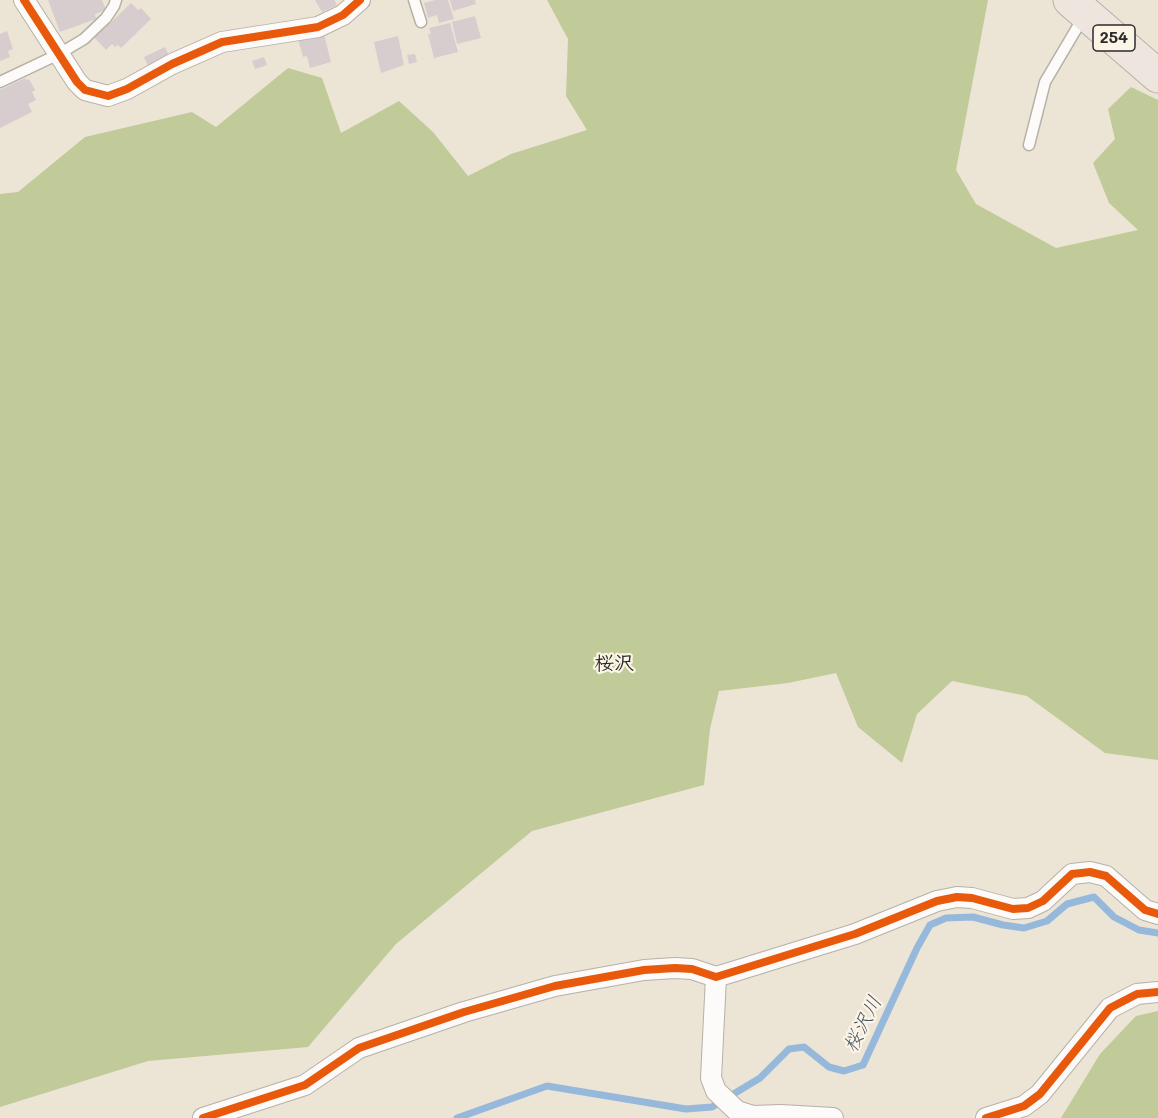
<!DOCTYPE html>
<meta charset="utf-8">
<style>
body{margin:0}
canvas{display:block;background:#ece4d5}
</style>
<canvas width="1158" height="1118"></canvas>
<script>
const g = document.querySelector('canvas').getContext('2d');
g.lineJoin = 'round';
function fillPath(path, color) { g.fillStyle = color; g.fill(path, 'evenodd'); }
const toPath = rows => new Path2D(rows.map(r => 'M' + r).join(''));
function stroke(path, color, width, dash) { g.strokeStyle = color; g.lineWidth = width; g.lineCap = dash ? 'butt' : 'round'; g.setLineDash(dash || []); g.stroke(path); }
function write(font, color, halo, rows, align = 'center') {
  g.font = font + ' Mali,"Klee One",sans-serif'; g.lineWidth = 4.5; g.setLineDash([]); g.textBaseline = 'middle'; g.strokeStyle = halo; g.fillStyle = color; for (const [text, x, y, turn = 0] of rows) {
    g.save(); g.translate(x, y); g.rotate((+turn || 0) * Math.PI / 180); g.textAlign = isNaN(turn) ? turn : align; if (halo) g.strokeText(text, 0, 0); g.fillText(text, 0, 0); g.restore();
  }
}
fillPath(toPath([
 [547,0,988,0,956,170,976,204,1056,248,1138,230,1109,203,1093,163,1115,139,1108,109,1131,87,1158,100,1158,760,1105,753,1027,696,952,681,917,714,902,763,858,727,836,673,788,683,719,691,710,729,704,785,532,831,396,944,308,1047,148,1061,0,1107,0,194,18,192,85,137,192,112,216,127,288,68,322,78,341,133,399,101,433,132,468,176,511,154,587,130,566,96,568,39],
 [1158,1011,1158,1118,1061,1118,1100,1054,1136,1016]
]), '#c0cb99');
stroke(toPath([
 [457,1118,547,1086,686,1109,712,1107,760,1078,789,1049,804,1047,829,1067,844,1071,863,1065,917,948,930,925,946,918,973,917,1003,925,1024,928,1047,921,1067,904,1094,897,1114,917,1139,930,1158,933]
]), '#96b9db', 7);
fillPath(toPath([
 [48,0,102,0,106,10,95,14,96,19,60,32],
 [315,0,334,0,337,5,322,12],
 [435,0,448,0,454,19,439,23,437,15,428,18,424,3],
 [450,0,475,0,476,4,453,11],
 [131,3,138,10,141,8,151,19,121,48,118,45,115,47,112,44,106,50,93,36,102,28,103,30],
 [475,16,481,38,457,44,452,22],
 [450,23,458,52,434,58,428,34,431,34,429,28],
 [7,31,13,49,8,51,10,57,0,61,0,34],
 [323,31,331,62,310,68,307,56,303,57,298,39],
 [398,36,404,65,381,73,374,42],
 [165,47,170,58,149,68,144,57],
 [415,54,417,62,409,64,407,55],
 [264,57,267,65,255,69,252,61],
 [25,78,26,80,29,79,35,90,32,92,36,100,28,104,32,112,0,128,0,90]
]), '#d8cdce');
const lane = toPath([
 [414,0,421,22],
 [0,82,59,54,84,39,106,18,114,6,116,0],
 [1029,145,1045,82,1084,16]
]);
const street = toPath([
 [24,0,77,82,85,90,108,96,127,89,172,64,222,42,318,27,343,15,360,0],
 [716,977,711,1078,716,1091,737,1111,753,1116,781,1115,833,1118],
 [203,1118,305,1085,359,1048,464,1012,555,986,644,970,675,968,692,969,716,977,855,934,937,901,957,897,972,898,1013,909,1028,908,1043,901,1072,874,1090,872,1106,876,1145,910,1158,914],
 [986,1118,1024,1106,1040,1094,1110,1008,1137,994,1158,992]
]);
const highway = toPath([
 [1070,0,1158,76]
]);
stroke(lane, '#b6b1a7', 13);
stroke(street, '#b6b1a7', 22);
stroke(highway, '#b6b1a7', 35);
stroke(lane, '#fcfbf9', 10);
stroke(street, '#fcfbf9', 20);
stroke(highway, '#eee6de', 33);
stroke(toPath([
 [24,0,77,82,85,90,108,96,127,89,172,64,222,42,318,27,343,15,360,0],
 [203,1118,305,1085,359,1048,464,1012,555,986,644,970,675,968,692,969,716,977,855,934,937,901,957,897,972,898,1013,909,1028,908,1043,901,1072,874,1090,872,1106,876,1145,910,1158,914],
 [986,1118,1024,1106,1040,1094,1110,1008,1137,994,1158,992]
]), '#e8590c', 8);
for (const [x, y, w] of [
 [1114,38,42]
]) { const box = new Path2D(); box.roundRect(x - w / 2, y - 13, w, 26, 4.5); g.fillStyle = '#fcf5e5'; g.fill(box); stroke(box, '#2b2b2b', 1.5); }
write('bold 16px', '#2b2b2b', null, [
 ["254",1114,38]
]);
write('bold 20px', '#2b2b2b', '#fcf5e5', [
 ["桜沢",614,664]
]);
write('italic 20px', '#44566a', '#fcf5e5', [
 ["桜沢川",863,1024,-63]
]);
</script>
